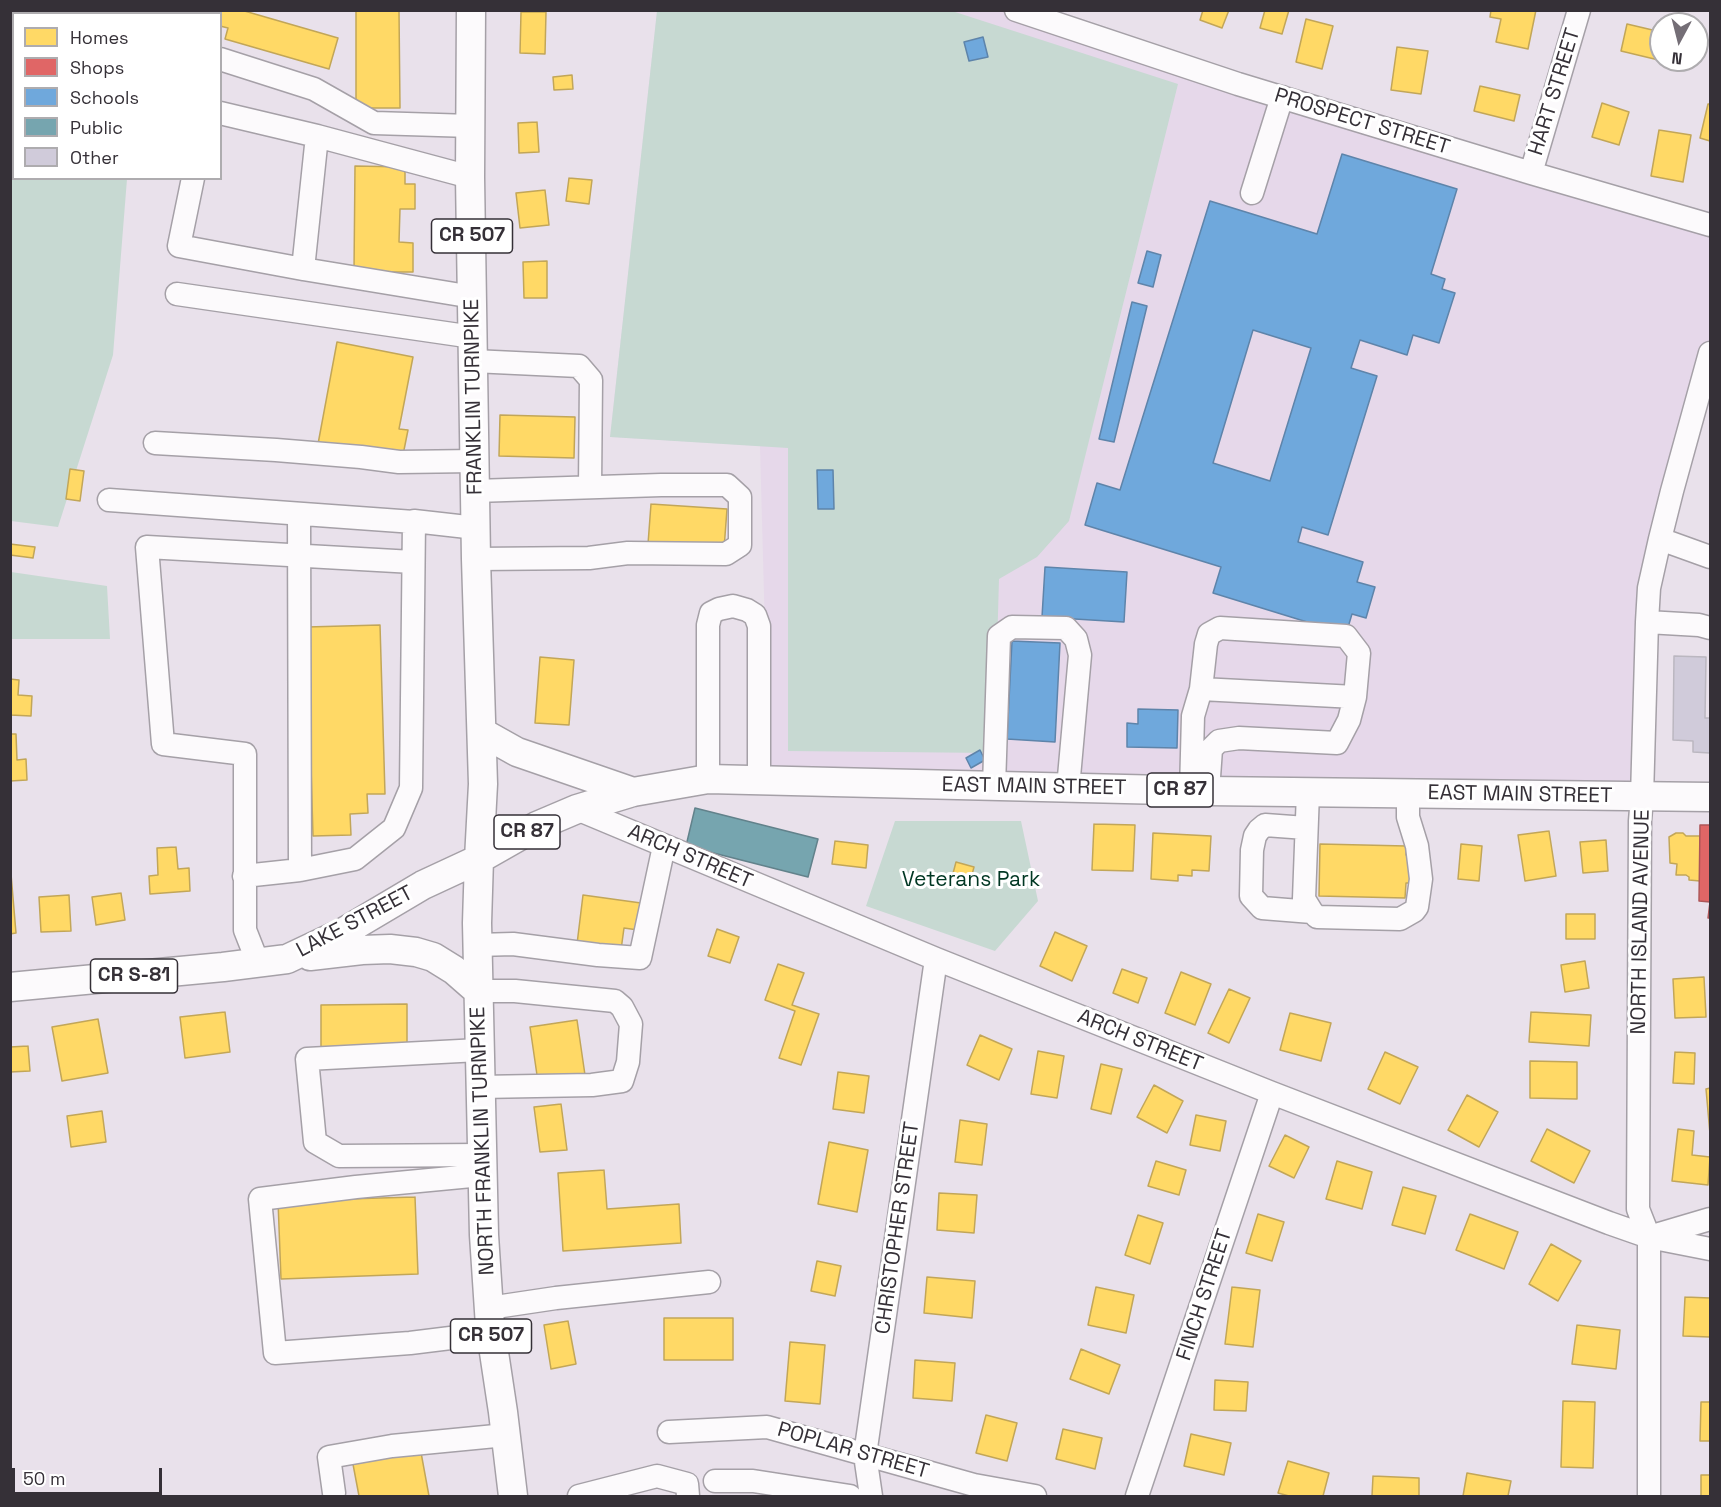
<!DOCTYPE html>
<style>
body{margin:0}
#map{position:relative;width:1721px;height:1507px;overflow:hidden;background:#e9e1eb;font-family:"Space Grotesk",sans-serif}
canvas{display:block}
.frame{position:absolute;inset:0;border:12px solid #353037;pointer-events:none}
.legend{position:absolute;left:12px;top:12px;width:210px;height:168px;box-sizing:border-box;background:#fff;border:2px solid #aeacaf;margin:0;padding:8px 10px;list-style:none;font-size:18px;color:#353037}
.legend li{display:flex;align-items:center;gap:12px;height:30px}
.legend b{width:30px;border:2px solid #aeacaf}
.north{position:absolute;left:1649px;top:12px;width:60px;height:60px;box-sizing:border-box;background:#fff;border:2px solid #aeacaf;border-radius:50%;rotate:187deg;font-size:16px;font-weight:700;line-height:24px;text-align:center;color:#353037}
.north::after{content:'';display:block;margin:auto;width:21px;height:27px;background:#746e76;clip-path:polygon(50% 0,100% 100%,50% 72%,0 100%)}
.scale{position:absolute;left:12px;top:1468px;width:150px;height:27px;box-sizing:border-box;border:3px solid #353037;border-top:0;padding-left:8px;font-size:18px;line-height:21px;white-space:nowrap;color:#353037;-webkit-text-stroke:4px #fff;paint-order:stroke}
</style>
<div id="map">
<canvas width="1721" height="1507"></canvas>
<div class="frame"></div>
<ul class="legend">
<li><b style="height:16px;background:#ffd966"></b>Homes</li>
<li><b style="height:16px;background:#e06666"></b>Shops</li>
<li><b style="height:16px;background:#6fa8dc"></b>Schools</li>
<li><b style="height:16px;background:#76a5af"></b>Public</li>
<li><b style="height:16px;background:#d0cbda"></b>Other</li>
</ul>
<div class="north">N</div>
<div class="scale">50 m</div>
</div>
<script>
const g = document.querySelector('canvas').getContext('2d');
g.lineJoin = 'round';
function fillPath(path, color) { g.fillStyle = color; g.fill(path, 'evenodd'); }
const toPath = rows => new Path2D(rows.map(r => 'M' + r).join(''));
function stroke(path, color, width, dash) { g.strokeStyle = color; g.lineWidth = width; g.lineCap = dash ? 'butt' : 'round'; g.setLineDash(dash || []); g.stroke(path); }
function write(font, color, halo, rows, align = 'center') {
  g.font = font + ' "Space Grotesk",sans-serif'; g.lineWidth = 6; g.setLineDash([]); g.textBaseline = 'middle'; g.strokeStyle = halo; g.fillStyle = color; for (const [text, x, y, turn = 0] of rows) {
    g.save(); g.translate(x, y); g.rotate((+turn || 0) * Math.PI / 180); g.textAlign = isNaN(turn) ? turn : align; if (halo) g.strokeText(text, 0, 0); g.fillText(text, 0, 0); g.restore();
  }
}
fillPath(toPath([
 [657,11,1016,11,1710,225,1710,353,1649,588,1642,797,769,781,760,446,610,437]
]), '#e6d8ea');
fillPath(toPath([
 [657,11,952,11,1178,84,1069,521,1037,557,999,579,994,753,788,751,788,448,610,437],
 [10,65,14,66,14,178,127,179,113,355,58,527,11,521],
 [11,572,107,586,110,639,11,639],
 [895,821,1021,821,1038,901,995,951,866,906]
]), '#c7d9d2');
const homes = toPath([
 [166,10,241,10,338,38,329,69,225,39,228,28,220,26,220,14,177,14,166,10],
 [356,10,399,10,400,108,356,108,356,10],
 [1203,10,1229,10,1222,28,1200,20,1203,10],
 [1265,10,1289,10,1282,34,1260,28,1265,10],
 [1491,10,1536,10,1528,49,1496,42,1501,19,1490,17,1491,10],
 [521,12,546,12,545,54,520,53,521,12],
 [1306,19,1333,26,1322,69,1296,62,1306,19],
 [1627,24,1661,32,1661,60,1672,60,1671,63,1621,51,1627,24],
 [1397,47,1428,51,1421,94,1391,90,1397,47],
 [572,75,573,89,554,90,553,77,572,75],
 [1480,86,1520,95,1514,121,1474,111,1480,86],
 [1602,103,1629,112,1619,145,1592,137,1602,103],
 [1708,104,1710,104,1710,141,1700,138,1708,104],
 [537,122,539,152,519,153,518,123,537,122],
 [1659,130,1691,135,1683,182,1651,176,1659,130],
 [355,166,405,167,405,184,415,184,415,209,400,209,399,242,413,243,413,272,354,272,355,166],
 [569,178,592,180,589,204,566,201,569,178],
 [545,190,549,225,520,228,516,193,545,190],
 [547,261,547,298,524,298,523,262,547,261],
 [337,342,413,357,399,429,408,430,402,460,318,444,337,342],
 [500,415,575,417,574,458,499,456,500,415],
 [70,469,84,471,80,501,66,499,70,469],
 [651,504,727,509,724,549,648,544,651,504],
 [10,544,35,547,33,558,10,555,10,544],
 [380,625,385,794,367,794,368,813,350,814,351,835,313,836,307,627,380,625],
 [540,657,574,660,569,725,535,723,540,657],
 [10,679,19,680,18,695,32,696,31,716,10,715,10,679],
 [10,734,16,734,17,760,26,759,27,780,10,781,10,734],
 [1094,824,1135,825,1133,871,1092,870,1094,824],
 [1549,831,1556,876,1525,881,1518,835,1549,831],
 [1153,833,1211,836,1209,871,1192,870,1192,876,1178,875,1178,881,1151,879,1153,833],
 [1676,833,1683,833,1686,836,1700,836,1700,881,1689,880,1689,877,1686,875,1676,875,1677,864,1670,863,1669,837,1676,833],
 [1606,840,1608,871,1583,873,1580,842,1606,840],
 [835,841,868,845,866,868,832,864,835,841],
 [1320,844,1406,846,1406,855,1413,855,1413,883,1406,883,1405,898,1319,896,1320,844],
 [1461,844,1482,846,1479,881,1458,879,1461,844],
 [176,847,178,869,189,868,190,891,150,894,149,876,158,875,157,848,176,847],
 [10,862,16,933,10,934,10,862],
 [956,862,974,867,969,886,951,881,956,862],
 [121,893,125,920,96,925,92,897,121,893],
 [69,895,71,931,41,932,39,897,69,895],
 [583,895,641,903,638,930,624,928,621,950,577,944,583,895],
 [1566,914,1595,914,1595,939,1566,939,1566,914],
 [717,929,739,937,730,963,708,956,717,929],
 [1055,932,1087,946,1072,981,1040,966,1055,932],
 [1585,961,1589,988,1565,992,1561,965,1585,961],
 [778,964,804,973,792,1005,819,1014,801,1065,779,1058,795,1011,765,1000,778,964],
 [1122,969,1147,978,1138,1003,1113,993,1122,969],
 [1181,972,1211,984,1195,1025,1165,1013,1181,972],
 [1704,977,1706,1017,1675,1018,1673,979,1704,977],
 [1229,989,1250,998,1229,1043,1208,1033,1229,989],
 [407,1004,407,1048,321,1048,321,1005,407,1004],
 [225,1012,230,1052,185,1058,180,1017,225,1012],
 [1531,1012,1591,1015,1589,1046,1529,1042,1531,1012],
 [1290,1013,1331,1023,1321,1061,1280,1050,1290,1013],
 [98,1019,108,1073,62,1081,52,1027,98,1019],
 [577,1020,585,1075,538,1082,530,1027,577,1020],
 [980,1035,1012,1049,999,1080,967,1065,980,1035],
 [28,1046,30,1071,10,1072,10,1047,28,1046],
 [1038,1051,1064,1056,1057,1098,1031,1094,1038,1051],
 [1385,1052,1418,1067,1400,1104,1368,1089,1385,1052],
 [1675,1052,1695,1053,1694,1084,1673,1083,1675,1052],
 [1530,1061,1577,1062,1577,1099,1530,1098,1530,1061],
 [1101,1064,1122,1069,1111,1114,1091,1109,1101,1064],
 [838,1072,869,1076,864,1113,833,1109,838,1072],
 [1154,1085,1183,1101,1167,1133,1137,1117,1154,1085],
 [1710,1088,1710,1134,1706,1089,1710,1088],
 [1467,1095,1498,1112,1479,1147,1448,1130,1467,1095],
 [561,1104,567,1150,540,1152,534,1107,561,1104],
 [102,1111,106,1142,71,1147,67,1116,102,1111],
 [1196,1115,1226,1121,1220,1151,1190,1145,1196,1115],
 [960,1120,987,1124,982,1165,955,1162,960,1120],
 [1547,1129,1590,1151,1574,1183,1531,1161,1547,1129],
 [1678,1129,1694,1131,1692,1155,1710,1157,1708,1185,1672,1181,1678,1129],
 [1285,1135,1309,1147,1294,1178,1269,1166,1285,1135],
 [829,1142,868,1150,857,1212,818,1204,829,1142],
 [1156,1161,1186,1170,1179,1195,1148,1186,1156,1161],
 [1337,1161,1372,1172,1362,1209,1326,1199,1337,1161],
 [604,1170,607,1209,679,1204,681,1243,563,1251,558,1173,604,1170],
 [1403,1187,1436,1196,1425,1234,1392,1225,1403,1187],
 [939,1193,977,1195,974,1233,937,1230,939,1193],
 [415,1197,418,1274,281,1279,278,1201,415,1197],
 [1258,1214,1284,1222,1272,1261,1246,1253,1258,1214],
 [1470,1214,1518,1232,1504,1269,1456,1250,1470,1214],
 [1138,1215,1163,1223,1150,1264,1125,1255,1138,1215],
 [1551,1244,1581,1261,1558,1301,1529,1284,1551,1244],
 [817,1261,841,1266,835,1296,811,1291,817,1261],
 [927,1277,975,1281,972,1318,924,1313,927,1277],
 [1096,1287,1134,1295,1126,1333,1088,1325,1096,1287],
 [1232,1287,1260,1290,1253,1347,1225,1344,1232,1287],
 [1685,1297,1710,1298,1710,1337,1683,1336,1685,1297],
 [664,1318,733,1318,733,1360,664,1360,664,1318],
 [568,1321,576,1364,551,1369,544,1325,568,1321],
 [1577,1325,1620,1330,1616,1369,1572,1364,1577,1325],
 [790,1342,825,1345,820,1404,785,1401,790,1342],
 [1081,1349,1120,1365,1109,1394,1070,1379,1081,1349],
 [915,1360,955,1363,952,1401,913,1398,915,1360],
 [1215,1380,1248,1382,1246,1411,1214,1410,1215,1380],
 [1563,1401,1595,1402,1593,1468,1561,1467,1563,1401],
 [1701,1402,1710,1402,1710,1441,1700,1441,1701,1402],
 [986,1415,1017,1423,1007,1461,976,1453,986,1415],
 [1063,1429,1102,1438,1095,1469,1056,1459,1063,1429],
 [1191,1434,1231,1443,1224,1475,1184,1466,1191,1434],
 [420,1447,429,1496,359,1496,352,1459,420,1447],
 [1288,1461,1329,1473,1323,1496,1289,1496,1278,1493,1288,1461],
 [1467,1473,1511,1481,1508,1496,1463,1496,1467,1473],
 [1701,1475,1710,1475,1710,1496,1701,1496,1701,1475],
 [1373,1476,1419,1478,1419,1496,1372,1496,1373,1476]
]);
fillPath(homes, '#ffd966');
stroke(homes, '#c2a658', 1.5);
const shops = toPath([
 [1700,825,1710,825,1710,918,1708,918,1710,902,1699,901,1700,825]
]);
fillPath(shops, '#e06666');
stroke(shops, '#ad5658', 1.5);
const schools = toPath([
 [983,37,988,57,969,61,964,42,983,37],
 [1342,154,1457,189,1431,274,1445,279,1442,289,1455,293,1439,343,1413,335,1407,355,1360,340,1351,368,1377,376,1328,535,1302,527,1298,542,1363,562,1357,582,1375,587,1366,618,1352,614,1346,634,1213,593,1221,567,1085,525,1097,483,1120,490,1210,201,1317,234,1342,154],
 [1253,330,1311,348,1270,481,1213,463,1253,330],
 [1147,251,1161,255,1153,287,1138,283,1147,251],
 [1132,302,1147,306,1114,442,1099,439,1132,302],
 [817,470,833,470,834,509,818,509,817,470],
 [1045,567,1127,572,1124,622,1042,617,1045,567],
 [1012,641,1060,643,1055,742,1007,739,1012,641],
 [1138,709,1178,710,1177,748,1127,747,1127,723,1138,724,1138,709],
 [980,750,985,760,971,768,966,758,980,750]
]);
fillPath(schools, '#6fa8dc');
stroke(schools, '#5e84aa', 1.5);
const public = toPath([
 [695,808,818,839,808,877,686,846,695,808]
]);
fillPath(public, '#76a5af');
stroke(public, '#62828b', 1.5);
const building = toPath([
 [1674,656,1706,657,1705,718,1710,718,1710,753,1693,752,1693,741,1673,740,1674,656]
]);
fillPath(building, '#d0cbda');
stroke(building, '#bbb7c0', 1.5);
const minor = toPath([
 [71,10,79,14],
 [1016,10,1238,84,1531,173,1710,225],
 [220,59,314,89,374,123,471,126],
 [220,113,317,136],
 [1531,173,1579,10],
 [470,177,317,136,303,269,473,297],
 [193,178,179,246,303,269],
 [1252,193,1282,97],
 [177,294,473,337],
 [473,361,579,366,591,380,590,487],
 [155,443,276,450,361,457,399,462,475,461],
 [475,491,661,485,727,485,740,497,740,545,726,554,628,553,589,558,476,559],
 [109,500,414,522],
 [299,514,300,870],
 [1660,539,1710,557],
 [1647,622,1699,625,1710,628],
 [1201,689,1355,697,1349,720,1337,743,1239,738,1219,741,1211,749,1208,791],
 [708,779,708,625,711,613,719,609,733,606,747,610,755,615,759,626,759,780],
 [994,786,999,636,1012,627,1066,628,1076,639,1080,655,1068,788],
 [1191,791,1193,716,1201,689,1206,644,1209,634,1220,628,1346,636,1359,653,1355,697],
 [1308,792,1304,899,1312,912,1317,917,1400,919,1414,911,1417,907,1421,879,1417,846,1408,817,1408,794],
 [577,809,936,959,1272,1093,1609,1223,1649,1237,1710,1219],
 [1306,828,1265,825,1259,830,1255,836,1252,850,1251,896,1262,908,1312,912],
 [244,876,300,870,355,859,394,828,411,788,414,521,476,528],
 [477,945,513,944,598,955,640,958,664,846],
 [258,963,245,930,245,754,163,744,147,547,413,562],
 [478,991,515,991,615,1001,622,1007,631,1024,628,1062,622,1081,592,1085,480,1087],
 [479,1050,307,1059,315,1142,339,1156,482,1155],
 [482,1175,356,1187,260,1199,275,1353,410,1343,491,1333],
 [1654,1238,1710,1249],
 [489,1308,556,1298,709,1282],
 [669,1432,767,1427,974,1485,1035,1496],
 [715,1481,753,1481,850,1496],
 [334,1493,329,1457,392,1446,506,1435],
 [579,1496,657,1476,687,1484,688,1496],
 [871,1496,865,1455,936,959],
 [1137,1496,1272,1093],
 [1649,1496,1649,1237,1638,1209,1640,821,1642,797,1647,622,1649,588,1660,539,1672,491,1710,353]
]);
const major = toPath([
 [471,10,470,177,476,559,483,784,479,859,477,923,484,1235,490,1326,503,1412,513,1496],
 [483,733,517,752,633,792],
 [310,956,362,950,390,949,416,952,433,957,454,970,478,991],
 [10,987,223,967,287,959,342,933,423,885,479,859,537,826,577,809,633,792,708,779,1208,791,1710,797]
]);
stroke(minor, '#a5a0a7', 25);
stroke(major, '#a5a0a7', 31);
stroke(minor, '#fcfafc', 22);
stroke(major, '#fcfafc', 28);
for (const [x, y, w] of [
 [472,236,81],
 [1180,790,66],
 [527,832,66],
 [134,976,87],
 [491,1336,81]
]) { const box = new Path2D(); box.roundRect(x - w / 2, y - 17, w, 34, 4.5); g.fillStyle = '#fff'; g.fill(box); stroke(box, '#353037', 1.5); }
write('bold 20px', '#353037', null, [
 ["CR 507",472,236],
 ["CR 87",1180,790],
 ["CR 87",527,832],
 ["CR S-81",134,976],
 ["CR 507",491,1336]
]);
write('21px', '#353037', '#fff', [
 ["HART STREET",1555,92,-73],
 ["PROSPECT STREET",1362,122,17],
 ["FRANKLIN TURNPIKE",474,397,-91],
 ["EAST MAIN STREET",1034,787,1],
 ["EAST MAIN STREET",1520,795,1],
 ["ARCH STREET",690,857,23],
 ["LAKE STREET",355,922,-28],
 ["NORTH ISLAND AVENUE",1641,922,-89],
 ["ARCH STREET",1140,1041,22],
 ["NORTH FRANKLIN TURNPIKE",483,1141,-92],
 ["CHRISTOPHER STREET",898,1228,-82],
 ["FINCH STREET",1205,1295,-72],
 ["POPLAR STREET",853,1451,16]
]);
write('21px', '#003723', '#fff', [
 ["Veterans Park",971,880]
]);
</script>
